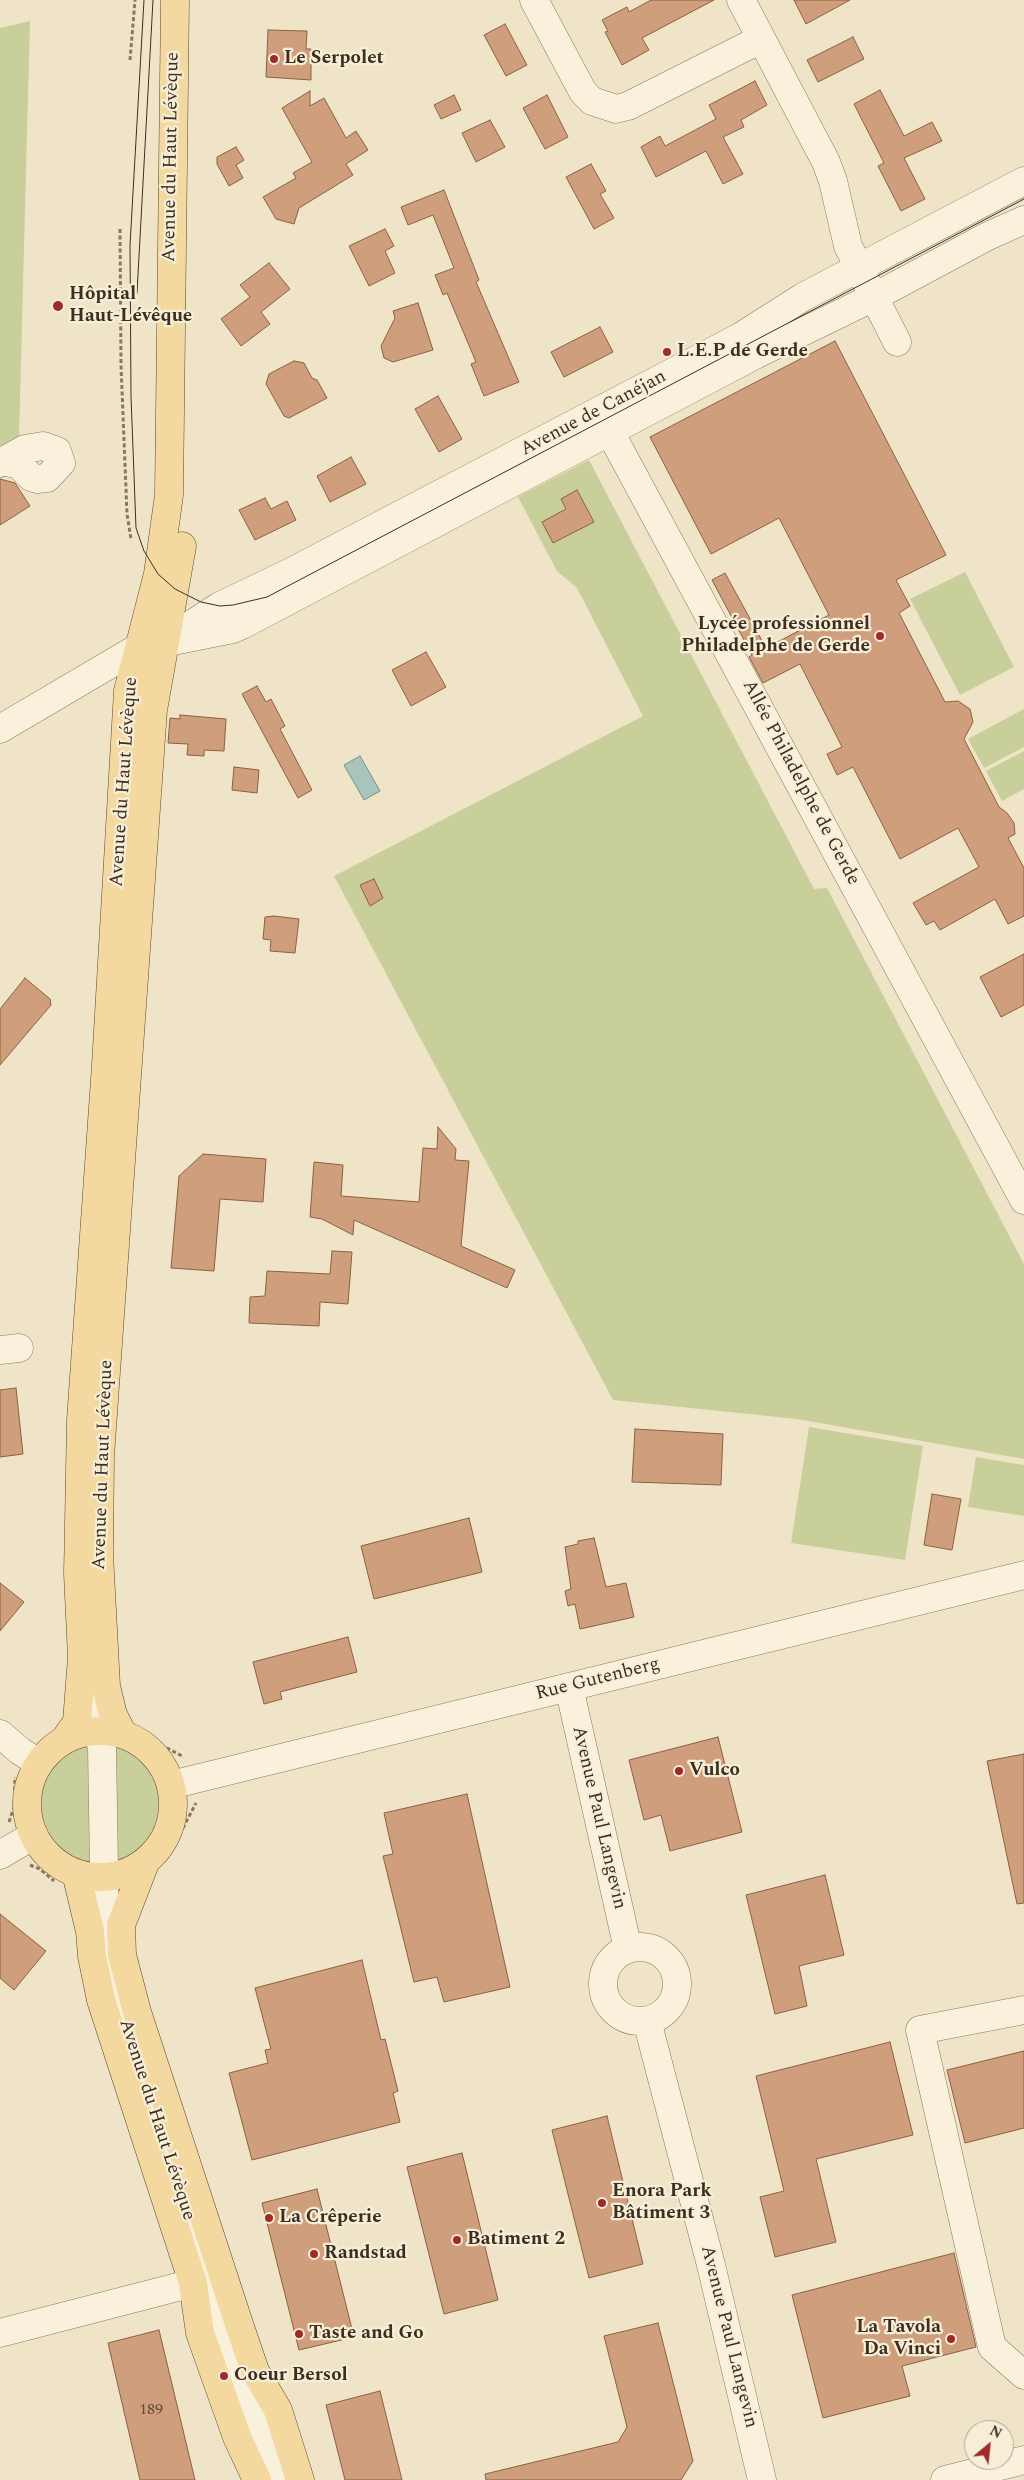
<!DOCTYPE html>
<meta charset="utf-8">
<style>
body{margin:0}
#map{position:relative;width:1024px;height:2480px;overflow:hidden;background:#f0e4c8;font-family:Spectral,serif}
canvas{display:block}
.north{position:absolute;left:964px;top:2420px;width:50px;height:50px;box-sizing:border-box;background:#f7eed8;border:1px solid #ada18e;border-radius:50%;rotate:28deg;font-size:14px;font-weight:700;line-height:20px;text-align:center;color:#3d2e20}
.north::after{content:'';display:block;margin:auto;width:18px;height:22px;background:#9e2a2b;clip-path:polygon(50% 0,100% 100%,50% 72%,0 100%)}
</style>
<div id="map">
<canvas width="1024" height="2480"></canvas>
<div class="north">N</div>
</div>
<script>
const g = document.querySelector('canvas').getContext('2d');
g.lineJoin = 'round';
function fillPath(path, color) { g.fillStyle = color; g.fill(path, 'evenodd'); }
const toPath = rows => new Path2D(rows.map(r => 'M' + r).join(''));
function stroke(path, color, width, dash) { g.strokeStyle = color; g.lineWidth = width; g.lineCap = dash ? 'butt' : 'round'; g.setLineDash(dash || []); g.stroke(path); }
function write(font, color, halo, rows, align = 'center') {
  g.font = font + ' Spectral,serif'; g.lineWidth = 4.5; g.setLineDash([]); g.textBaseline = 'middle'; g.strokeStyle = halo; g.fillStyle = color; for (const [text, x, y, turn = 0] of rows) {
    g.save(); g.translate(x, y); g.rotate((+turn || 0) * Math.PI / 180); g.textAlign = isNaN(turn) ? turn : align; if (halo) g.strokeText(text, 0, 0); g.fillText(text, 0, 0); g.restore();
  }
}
fillPath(toPath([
 [30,21,19,437,0,452,0,28],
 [589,460,814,889,827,888,1024,1264,1024,1459,797,1419,613,1400,334,876,643,716,577,588,557,571,518,497],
 [965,572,1014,667,960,695,910,599],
 [1024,709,1024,747,984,768,968,739],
 [1024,751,1024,789,1002,801,986,771],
 [809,1427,923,1446,905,1560,791,1543],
 [976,1457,1024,1465,1024,1516,968,1507],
 [92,1743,93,1866,79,1863,64,1856,55,1847,41,1824,39,1811,40,1792,45,1777,51,1767,70,1751],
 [113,1745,130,1751,142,1761,157,1785,159,1798,157,1824,150,1839,142,1850,131,1858,113,1864]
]), '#c9cf9b');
const water = toPath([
 [360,756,380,791,364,800,344,765,360,756]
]);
fillPath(water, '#a9c4bc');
stroke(water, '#6f938a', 1);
const building = toPath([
 [651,0,714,0,642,38,649,50,622,65,605,32,608,31,602,20,627,7,629,12,651,0],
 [794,0,850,0,806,24,794,0],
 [505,24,527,65,506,76,484,35,505,24],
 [268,30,307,31,306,49,311,49,311,80,266,77,268,30],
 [853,37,864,59,818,82,807,60,853,37],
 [755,81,767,105,741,120,744,127,723,137,743,174,723,184,706,151,656,177,641,147,660,136,665,146,716,119,709,105,755,81],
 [880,90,904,136,932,122,942,141,904,158,925,199,901,211,878,166,884,163,854,104,880,90],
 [310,91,310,106,324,98,346,138,356,131,368,150,346,164,353,175,299,208,294,224,276,219,263,197,296,178,293,173,312,162,282,108,310,91],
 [454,95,461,110,441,119,434,105,454,95],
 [547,95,568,137,545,149,523,108,547,95],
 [490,120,505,147,476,162,462,133,490,120],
 [236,147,244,160,236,165,243,178,229,186,217,164,217,157,236,147],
 [591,164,606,191,600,194,614,218,594,229,566,177,591,164],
 [444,190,479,280,476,282,519,382,484,396,471,364,476,362,447,293,443,295,435,275,454,268,433,215,408,225,401,207,444,190],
 [385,229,394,246,385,251,395,273,369,286,349,246,385,229],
 [269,263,290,289,261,312,270,324,241,346,221,319,250,297,240,285,269,263],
 [418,303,433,350,393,362,384,358,381,346,395,318,393,311,418,303],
 [600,327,613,352,564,377,551,352,600,327],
 [835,341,946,555,896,580,910,606,899,613,945,702,958,701,970,709,973,722,964,739,999,807,1007,813,1014,823,1015,834,1008,838,1024,868,1024,916,1008,924,995,899,940,930,934,921,926,925,913,903,979,867,958,828,900,859,853,767,837,775,827,754,842,747,800,664,763,683,749,657,752,655,712,580,725,573,766,648,829,615,779,518,711,554,650,437,835,341],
 [294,361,304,363,312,378,317,380,327,398,289,418,284,416,266,384,269,374,294,361],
 [438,396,462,439,439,452,415,409,438,396],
 [351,457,366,484,330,502,317,476,351,457],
 [0,479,15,483,30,506,0,525,0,479],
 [577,490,594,522,553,543,542,522,566,509,561,499,577,490],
 [265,498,271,509,287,501,296,520,255,540,239,510,265,498],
 [426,652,446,687,411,706,392,670,426,652],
 [257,686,266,702,271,699,285,726,280,729,312,790,298,798,242,694,257,686],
 [180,715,226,719,224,751,204,750,204,756,187,755,188,744,168,743,170,718,180,719,180,715],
 [234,767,259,770,257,793,232,790,234,767],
 [374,879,383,898,370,906,360,885,374,879],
 [274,916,299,919,295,953,270,951,271,940,263,939,265,917,274,916],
 [1024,954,1024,1005,1001,1017,980,977,1024,954],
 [25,978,50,999,51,1005,0,1065,0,1009,25,978],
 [438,1127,456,1149,455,1160,469,1161,461,1246,515,1270,507,1288,354,1220,353,1235,322,1219,310,1217,314,1162,343,1165,341,1196,419,1202,423,1148,437,1149,438,1127],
 [203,1154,266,1159,263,1202,220,1199,214,1271,171,1268,179,1176,203,1154],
 [332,1251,352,1252,348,1304,320,1302,319,1326,249,1323,250,1297,265,1296,267,1271,330,1274,332,1251],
 [16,1388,23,1454,0,1457,0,1390,16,1388],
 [635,1429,723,1434,721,1485,632,1482,635,1429],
 [932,1494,961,1499,952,1550,924,1545,932,1494],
 [469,1518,482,1572,374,1599,361,1546,469,1518],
 [594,1538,606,1587,626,1583,634,1617,580,1629,575,1604,568,1606,565,1591,571,1589,565,1547,578,1544,578,1541,594,1538],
 [0,1583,24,1602,0,1631,0,1583],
 [348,1637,357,1672,280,1692,282,1699,264,1704,253,1662,348,1637],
 [718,1737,742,1832,670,1851,661,1815,644,1820,629,1760,718,1737],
 [1024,1754,1024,1903,1017,1904,987,1761,1024,1754],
 [467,1794,510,1987,444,2002,437,1977,414,1982,383,1856,393,1854,384,1813,467,1794],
 [825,1875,844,1955,799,1966,807,2006,775,2014,746,1895,825,1875],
 [0,1914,46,1951,14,1990,0,1978,0,1914],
 [362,1960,381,2040,385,2039,398,2091,393,2093,400,2122,252,2160,229,2073,268,2063,265,2050,271,2049,255,1988,362,1960],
 [890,2042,913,2135,816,2159,836,2242,775,2257,760,2197,784,2191,756,2076,890,2042],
 [1024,2051,1024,2128,965,2143,947,2070,1024,2051],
 [607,2116,643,2264,589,2278,552,2130,607,2116],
 [462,2153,498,2300,444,2314,407,2167,462,2153],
 [317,2189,354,2337,299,2350,262,2203,317,2189],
 [954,2253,976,2347,902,2366,910,2396,823,2418,792,2295,954,2253],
 [658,2323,693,2461,681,2480,486,2480,485,2474,618,2442,627,2427,604,2336,658,2323],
 [159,2330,195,2480,140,2480,108,2343,159,2330],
 [380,2391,402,2480,345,2480,326,2405,380,2391]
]);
fillPath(building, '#cf9f7d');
stroke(building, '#8d5f41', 1);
const minor = toPath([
 [534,0,583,92,592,101,616,109,628,106,761,39],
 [741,0,826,162,833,181,848,246,897,342],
 [610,432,1024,1200],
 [0,463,25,449,43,446,57,451,61,463,47,478,37,479,31,477,19,465,3,461],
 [156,657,163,643,220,606,291,572,740,337,803,297,1024,181],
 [0,729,141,646,163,643,233,629,242,625,755,355,874,297,988,236,1024,220],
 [0,1350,19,1348],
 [93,1661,97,1730,102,1748,105,1928,112,1983,274,2480],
 [569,1687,628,1949],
 [0,1734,20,1751,39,1763],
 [171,1785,1024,1575],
 [0,1855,34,1835],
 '603 1984a37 37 0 1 1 74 0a37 37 0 1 1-74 0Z',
 [1024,2010,920,2030,992,2347,1024,2375],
 [647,2021,711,2265,762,2480],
 [0,2333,193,2283],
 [945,2480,1024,2460]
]);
const major = toPath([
 '27 1804a73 73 0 1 1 146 0a73 73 0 1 1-146 0Z',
 [123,1734,113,1715,106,1686,99,1554,100,1456,153,710,182,546],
 [65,1739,77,1722,82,1657,78,1574,81,1420,106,1065,128,691,158,574,169,495,175,0],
 [145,1863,121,1925,122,1955,137,2012,239,2324,255,2371,278,2410,300,2480],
 [76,1873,90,1931,92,1956,101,2000,193,2283,200,2333,237,2437,257,2480]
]);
stroke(minor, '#8d765c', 29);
stroke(major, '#5b4430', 29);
stroke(toPath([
 [130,60,135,0],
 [120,229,121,365,127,514,131,539],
 [146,1732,165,1747,184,1757],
 [9,1822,14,1807,15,1777],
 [168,1857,196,1803],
 [30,1865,40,1869,54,1881]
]), '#8d765c', 3, [4, 2.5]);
stroke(minor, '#faf1dc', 28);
stroke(major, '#f3d9a0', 28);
stroke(toPath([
 [144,0,130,245,131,396,136,528,144,551,158,574,175,589,201,602,220,606,233,605,267,597,1024,199],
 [137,293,153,0]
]), '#3d2e20', 1);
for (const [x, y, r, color] of [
 [274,59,5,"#9e2a2b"],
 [58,306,6,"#9e2a2b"],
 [667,352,5,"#9e2a2b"],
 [880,636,5,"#9e2a2b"],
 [679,1771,5,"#9e2a2b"],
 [602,2203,5,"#9e2a2b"],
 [269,2218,5,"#9e2a2b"],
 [457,2240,5,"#9e2a2b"],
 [314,2254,5,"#9e2a2b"],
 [299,2334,5,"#9e2a2b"],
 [951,2339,5,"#9e2a2b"],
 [224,2376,5,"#9e2a2b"]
]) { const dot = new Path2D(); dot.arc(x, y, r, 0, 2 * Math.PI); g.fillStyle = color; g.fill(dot); stroke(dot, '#f7eed8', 2); }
write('16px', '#624a37', null, [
 ["189",151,2411]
]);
write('bold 19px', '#3d2e20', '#f7eed8', [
 ["Le Serpolet",284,59],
 ["Hôpital",69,295],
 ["Haut-Lévêque",69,317],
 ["L.E.P de Gerde",677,352],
 ["Lycée professionnel",870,625,"right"],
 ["Philadelphe de Gerde",870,647,"right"],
 ["Vulco",689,1771],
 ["Enora Park",612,2192],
 ["Bâtiment 3",612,2214],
 ["La Crêperie",279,2218],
 ["Batiment 2",467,2240],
 ["Randstad",324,2254],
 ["La Tavola",941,2328,"right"],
 ["Da Vinci",941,2350,"right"],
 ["Taste and Go",309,2334],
 ["Coeur Bersol",234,2376]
], 'left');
write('19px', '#3d2e20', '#f7eed8', [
 ["Avenue du Haut Lévèque",172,157,-89],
 ["Avenue de Canéjan",594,414,-28],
 ["Avenue du Haut Lévèque",125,782,-86],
 ["Allée Philadelphe de Gerde",800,783,62],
 ["Avenue du Haut Lévèque",104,1465,-88],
 ["Rue Gutenberg",598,1680,-14],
 ["Avenue Paul Langevin",598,1818,77],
 ["Avenue du Haut Lévèque",156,2120,72],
 ["Avenue Paul Langevin",728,2337,76]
]);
</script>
